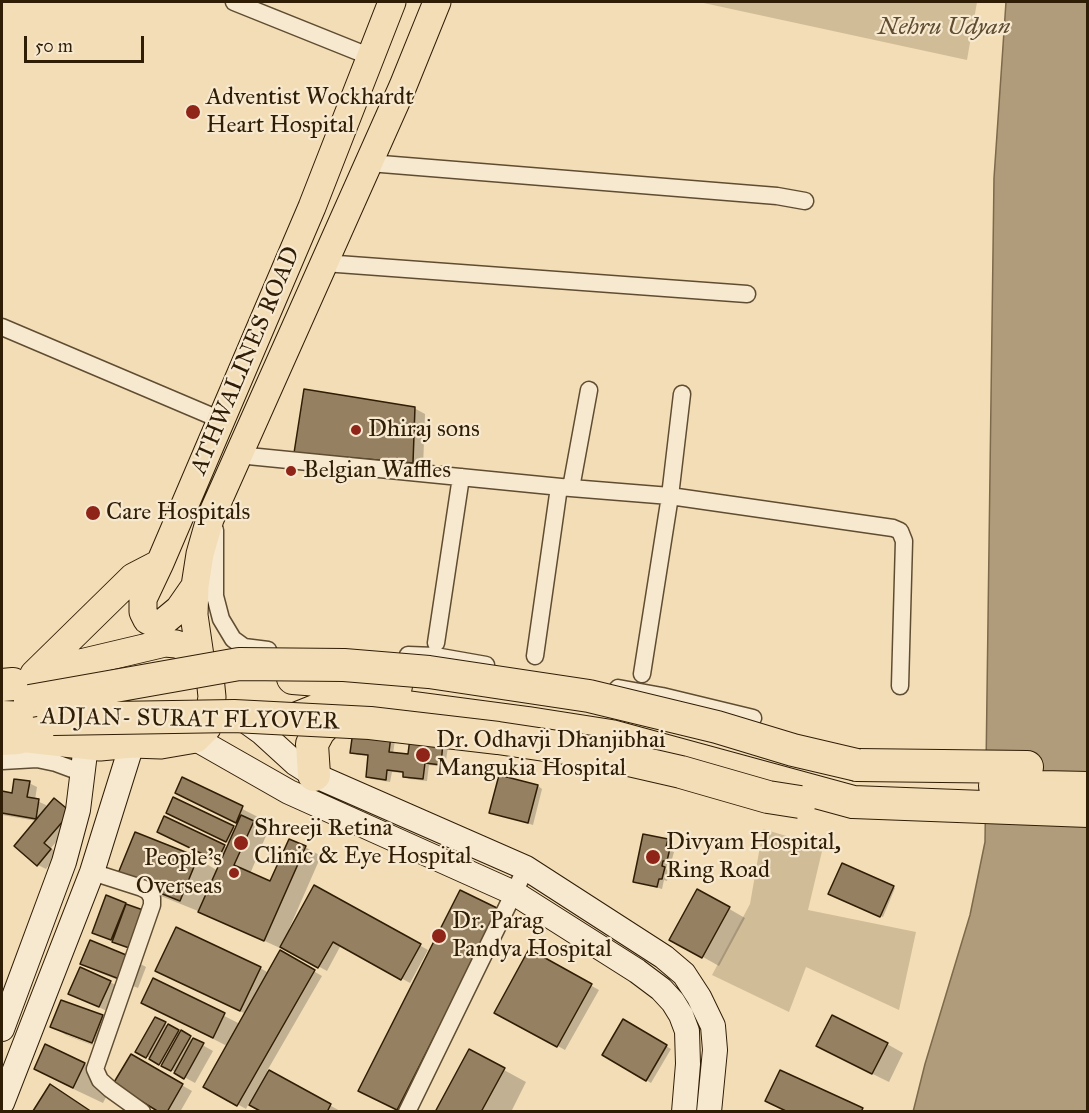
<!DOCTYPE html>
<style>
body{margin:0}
#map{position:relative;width:1089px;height:1113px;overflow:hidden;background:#f2ddb6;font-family:"IM FELL Great Primer",serif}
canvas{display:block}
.frame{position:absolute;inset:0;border:3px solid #301d05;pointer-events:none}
.scale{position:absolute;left:24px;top:36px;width:120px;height:27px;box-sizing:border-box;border:3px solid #301d05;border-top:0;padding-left:8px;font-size:18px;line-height:21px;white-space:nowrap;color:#301d05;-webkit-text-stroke:4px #f7e9d0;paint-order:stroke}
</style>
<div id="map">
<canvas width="1089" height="1113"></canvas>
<div class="frame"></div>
<div class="scale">50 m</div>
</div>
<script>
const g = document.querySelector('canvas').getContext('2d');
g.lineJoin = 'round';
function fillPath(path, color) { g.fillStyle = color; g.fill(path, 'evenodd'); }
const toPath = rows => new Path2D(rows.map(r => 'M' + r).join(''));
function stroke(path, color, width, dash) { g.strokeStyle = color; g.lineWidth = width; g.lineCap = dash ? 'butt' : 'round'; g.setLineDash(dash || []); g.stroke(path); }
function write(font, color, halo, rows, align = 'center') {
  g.font = font + ' "IM FELL Great Primer",serif'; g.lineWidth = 4.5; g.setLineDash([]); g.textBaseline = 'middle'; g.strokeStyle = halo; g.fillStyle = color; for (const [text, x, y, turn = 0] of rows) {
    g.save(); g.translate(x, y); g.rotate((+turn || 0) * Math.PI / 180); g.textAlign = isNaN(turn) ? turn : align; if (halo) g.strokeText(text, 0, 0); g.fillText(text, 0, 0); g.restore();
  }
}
fillPath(toPath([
 [699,2,977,2,967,60],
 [763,829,823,847,808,910,916,932,899,1010,806,967,789,1012,712,975,750,904]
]), '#d1bc98');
const water = toPath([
 [1006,2,1087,2,1087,1111,913,1112,925,1064,970,915,985,842,994,178,1006,2]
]);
fillPath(water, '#b09c7a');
stroke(water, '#7d694b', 1.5);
fillPath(toPath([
 [414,408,425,414,423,468,296,452],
 [354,733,395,740,393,754,409,756,411,740,448,747,445,767,429,765,427,781,409,779,404,776,405,773,392,772,390,782,372,779,367,777,370,756,357,755,352,752],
 [183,779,258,817,255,823,268,831,250,874,271,883,305,847,321,856,289,929,291,930,315,887,428,950,410,983,341,945,327,971,281,946,280,948,203,913,141,888,197,858,218,871,221,863,175,840,165,818,228,848,230,844,184,821,174,799,236,829,239,824,193,801],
 [29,783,37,787,35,800,46,805,45,811,55,800,77,817,51,848,58,854,46,869,38,865,37,821,2,815,2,793,13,795],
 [538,786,542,789,533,825,491,812],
 [667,840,672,843,670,850,674,852,671,863,668,862,666,869,669,871,667,881,664,880,662,889,634,881],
 [843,865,895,888,883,917,830,893],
 [698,891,745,918,719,966,671,939],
 [125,904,131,907,142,953,101,936],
 [498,911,401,1112,370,1096],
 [529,951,599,990,565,1050,496,1012],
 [281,952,322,976,267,1071,342,1112,264,1112,249,1103,246,1109,205,1086,227,1046,143,1003,154,980,240,1024,246,1014,180,983,157,970,260,968,269,973],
 [130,958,146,967,138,988,98,972,82,963],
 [110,982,126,991,115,1015,70,993],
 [102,1017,118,1026,108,1051,68,1036,52,1027],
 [67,1032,100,1044,99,1047,67,1035],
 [156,1019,213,1051,195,1083,137,1051],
 [623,1021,671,1049,651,1083,604,1055],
 [887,1044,903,1053,889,1082,834,1055],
 [46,1046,85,1064,116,1082,131,1056,192,1091,180,1112,162,1112,113,1083,103,1103,65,1085,36,1068],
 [504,1070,526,1082,511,1112,437,1112]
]), '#0003');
const building = toPath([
 [304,389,415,407,413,463,294,453,304,389],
 [353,731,391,736,389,752,408,754,410,738,443,742,441,765,425,763,423,779,403,777,403,772,387,770,386,780,366,777,368,755,350,753,353,731],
 [499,775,538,785,528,823,489,813,499,775],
 [182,777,243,806,236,823,175,793,182,777],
 [14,779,30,781,27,797,39,799,36,819,2,813,2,791,12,793,14,779],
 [173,797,234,826,226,842,166,813,173,797],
 [54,798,71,812,44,843,51,849,37,866,14,846,54,798],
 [241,815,254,821,234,865,270,881,289,839,306,846,264,941,198,912,241,815],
 [164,816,225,845,217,861,157,832,164,816],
 [135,832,198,857,180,901,117,876,135,832],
 [643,834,668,839,666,847,670,848,667,861,663,861,662,866,665,867,662,879,659,879,657,887,633,882,643,834],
 [842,863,894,886,880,917,828,894,842,863],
 [314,885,421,944,401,980,333,942,318,968,280,947,314,885],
 [697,889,730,907,702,958,669,940,697,889],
 [460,890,499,909,397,1110,358,1091,460,890],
 [106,895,126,903,111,940,92,933,106,895],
 [126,904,146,911,132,949,112,942,126,904],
 [176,927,261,967,240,1011,155,971,176,927],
 [90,940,131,957,122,980,80,964,90,940],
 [529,949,592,984,557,1047,494,1013,529,949],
 [280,950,315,970,237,1106,203,1087,280,950],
 [80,967,111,981,99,1007,68,994,80,967],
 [153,978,225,1013,213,1038,141,1003,153,978],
 [61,1000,103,1015,92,1043,50,1027,61,1000],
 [832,1015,888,1043,872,1074,816,1046,832,1015],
 [155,1017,166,1022,146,1058,135,1052,155,1017],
 [623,1019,667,1045,646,1081,602,1055,623,1019],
 [168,1024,179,1030,159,1065,149,1059,168,1024],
 [181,1030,191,1036,171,1071,161,1066,181,1030],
 [193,1038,204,1043,184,1079,174,1073,193,1038],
 [45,1044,85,1063,73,1088,34,1069,45,1044],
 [469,1049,505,1068,481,1112,435,1112,469,1049],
 [131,1054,183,1084,167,1112,159,1112,113,1084,131,1054],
 [269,1070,331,1104,327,1112,262,1112,249,1105,269,1070],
 [780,1070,863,1108,861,1112,788,1112,765,1101,780,1070],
 [50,1084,92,1112,33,1111,50,1084]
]);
fillPath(building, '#958161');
stroke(building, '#301d05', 1.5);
const street = toPath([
 [234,2,371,57],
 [369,163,777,196,805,201],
 [324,263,747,294],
 [2,327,221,420],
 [238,455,571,488,670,496,893,528,900,531,904,541,900,686],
 [571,488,589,390],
 [215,530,215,596,221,619,233,639,244,647,268,650],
 [436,643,461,477],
 [408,655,435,656,486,665],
 [535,656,559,487],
 [642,674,670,496,682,394],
 [618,688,662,696,753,718],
 [2,761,37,759,56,763,83,773],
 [92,872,142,888,148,891,152,898,152,905,95,1069,100,1080,110,1089,142,1112],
 [407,1112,526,868]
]);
const secondary = toPath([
 [236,714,261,732,295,763,314,775,526,868,664,957,684,974,699,997,713,1026,715,1050,709,1112],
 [196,739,289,792,514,893,637,971,661,989,673,1002,681,1015,687,1031,688,1064,684,1112],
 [2,1029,64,862,78,810,86,745],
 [2,1103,92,872,132,744]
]);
const primary = toPath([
 [160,563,143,599,143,612,147,620,155,624,161,624,179,609,195,586],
 [200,656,194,615,195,586,200,554,210,519,403,86,437,2],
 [34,674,133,577,160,563,312,207,392,2],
 [2,728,18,738,100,747,132,744,161,745,196,739,207,728,212,697,210,677,200,656,188,648,176,644,165,643,34,674]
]);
const highway = toPath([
 [293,678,396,686],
 [2,685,13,684],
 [2,717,53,719],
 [295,719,325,707,357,703,392,705,528,723,611,736,853,802,1088,811],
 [2,739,18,738],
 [857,765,1027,767],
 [314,775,312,744,319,731,339,710,345,707],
 [995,786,1088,788]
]);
stroke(street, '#604d31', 19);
stroke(secondary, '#301d05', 26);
stroke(primary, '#301d05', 29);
stroke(highway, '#301d05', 34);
stroke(street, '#f7e9d0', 16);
stroke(secondary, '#f7e9d0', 24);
stroke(primary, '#f2ddb6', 27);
stroke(highway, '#f2ddb6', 32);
const highwayBridge = toPath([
 [30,701,239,664,344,665,429,672,589,696,717,727,793,750,857,765],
 [53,719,234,716,370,723,498,738,598,753,681,772,768,797,800,802]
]);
stroke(highwayBridge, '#301d05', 34, []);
stroke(highwayBridge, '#f2ddb6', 32);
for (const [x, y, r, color] of [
 [193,112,8,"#8f2418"],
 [356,430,6,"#8f2418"],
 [291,471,6,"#8f2418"],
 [93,513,8,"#8f2418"],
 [423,755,8,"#8f2418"],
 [241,843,8,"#8f2418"],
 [653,857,8,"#8f2418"],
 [234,873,6,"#8f2418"],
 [439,936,8,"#8f2418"]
]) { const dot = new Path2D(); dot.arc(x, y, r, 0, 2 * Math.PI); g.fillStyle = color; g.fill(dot); stroke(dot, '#f7e9d0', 2); }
write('italic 24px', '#604d31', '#f7e9d0', [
 ["Nehru Udyan",944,28]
]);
write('24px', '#301d05', '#f7e9d0', [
 ["Adventist Wockhardt",206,98],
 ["Heart Hospital",206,126],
 ["Dhiraj sons",368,430],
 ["Belgian Waffles",303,471],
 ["Care Hospitals",106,513],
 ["Dr. Odhavji Dhanjibhai",436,741],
 ["Mangukia Hospital",436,769],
 ["Shreeji Retina",254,829],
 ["Clinic & Eye Hospital",254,857],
 ["Divyam Hospital,",666,843],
 ["Ring Road",666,871],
 ["People's",222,859,"right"],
 ["Overseas",222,887,"right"],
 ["Dr. Parag",452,922],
 ["Pandya Hospital",452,950]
], 'left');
write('24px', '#301d05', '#f7e9d0', [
 ["ATHWALINES ROAD",246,361,-67],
 ["ADJAN- SURAT FLYOVER",190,720,1]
]);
</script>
